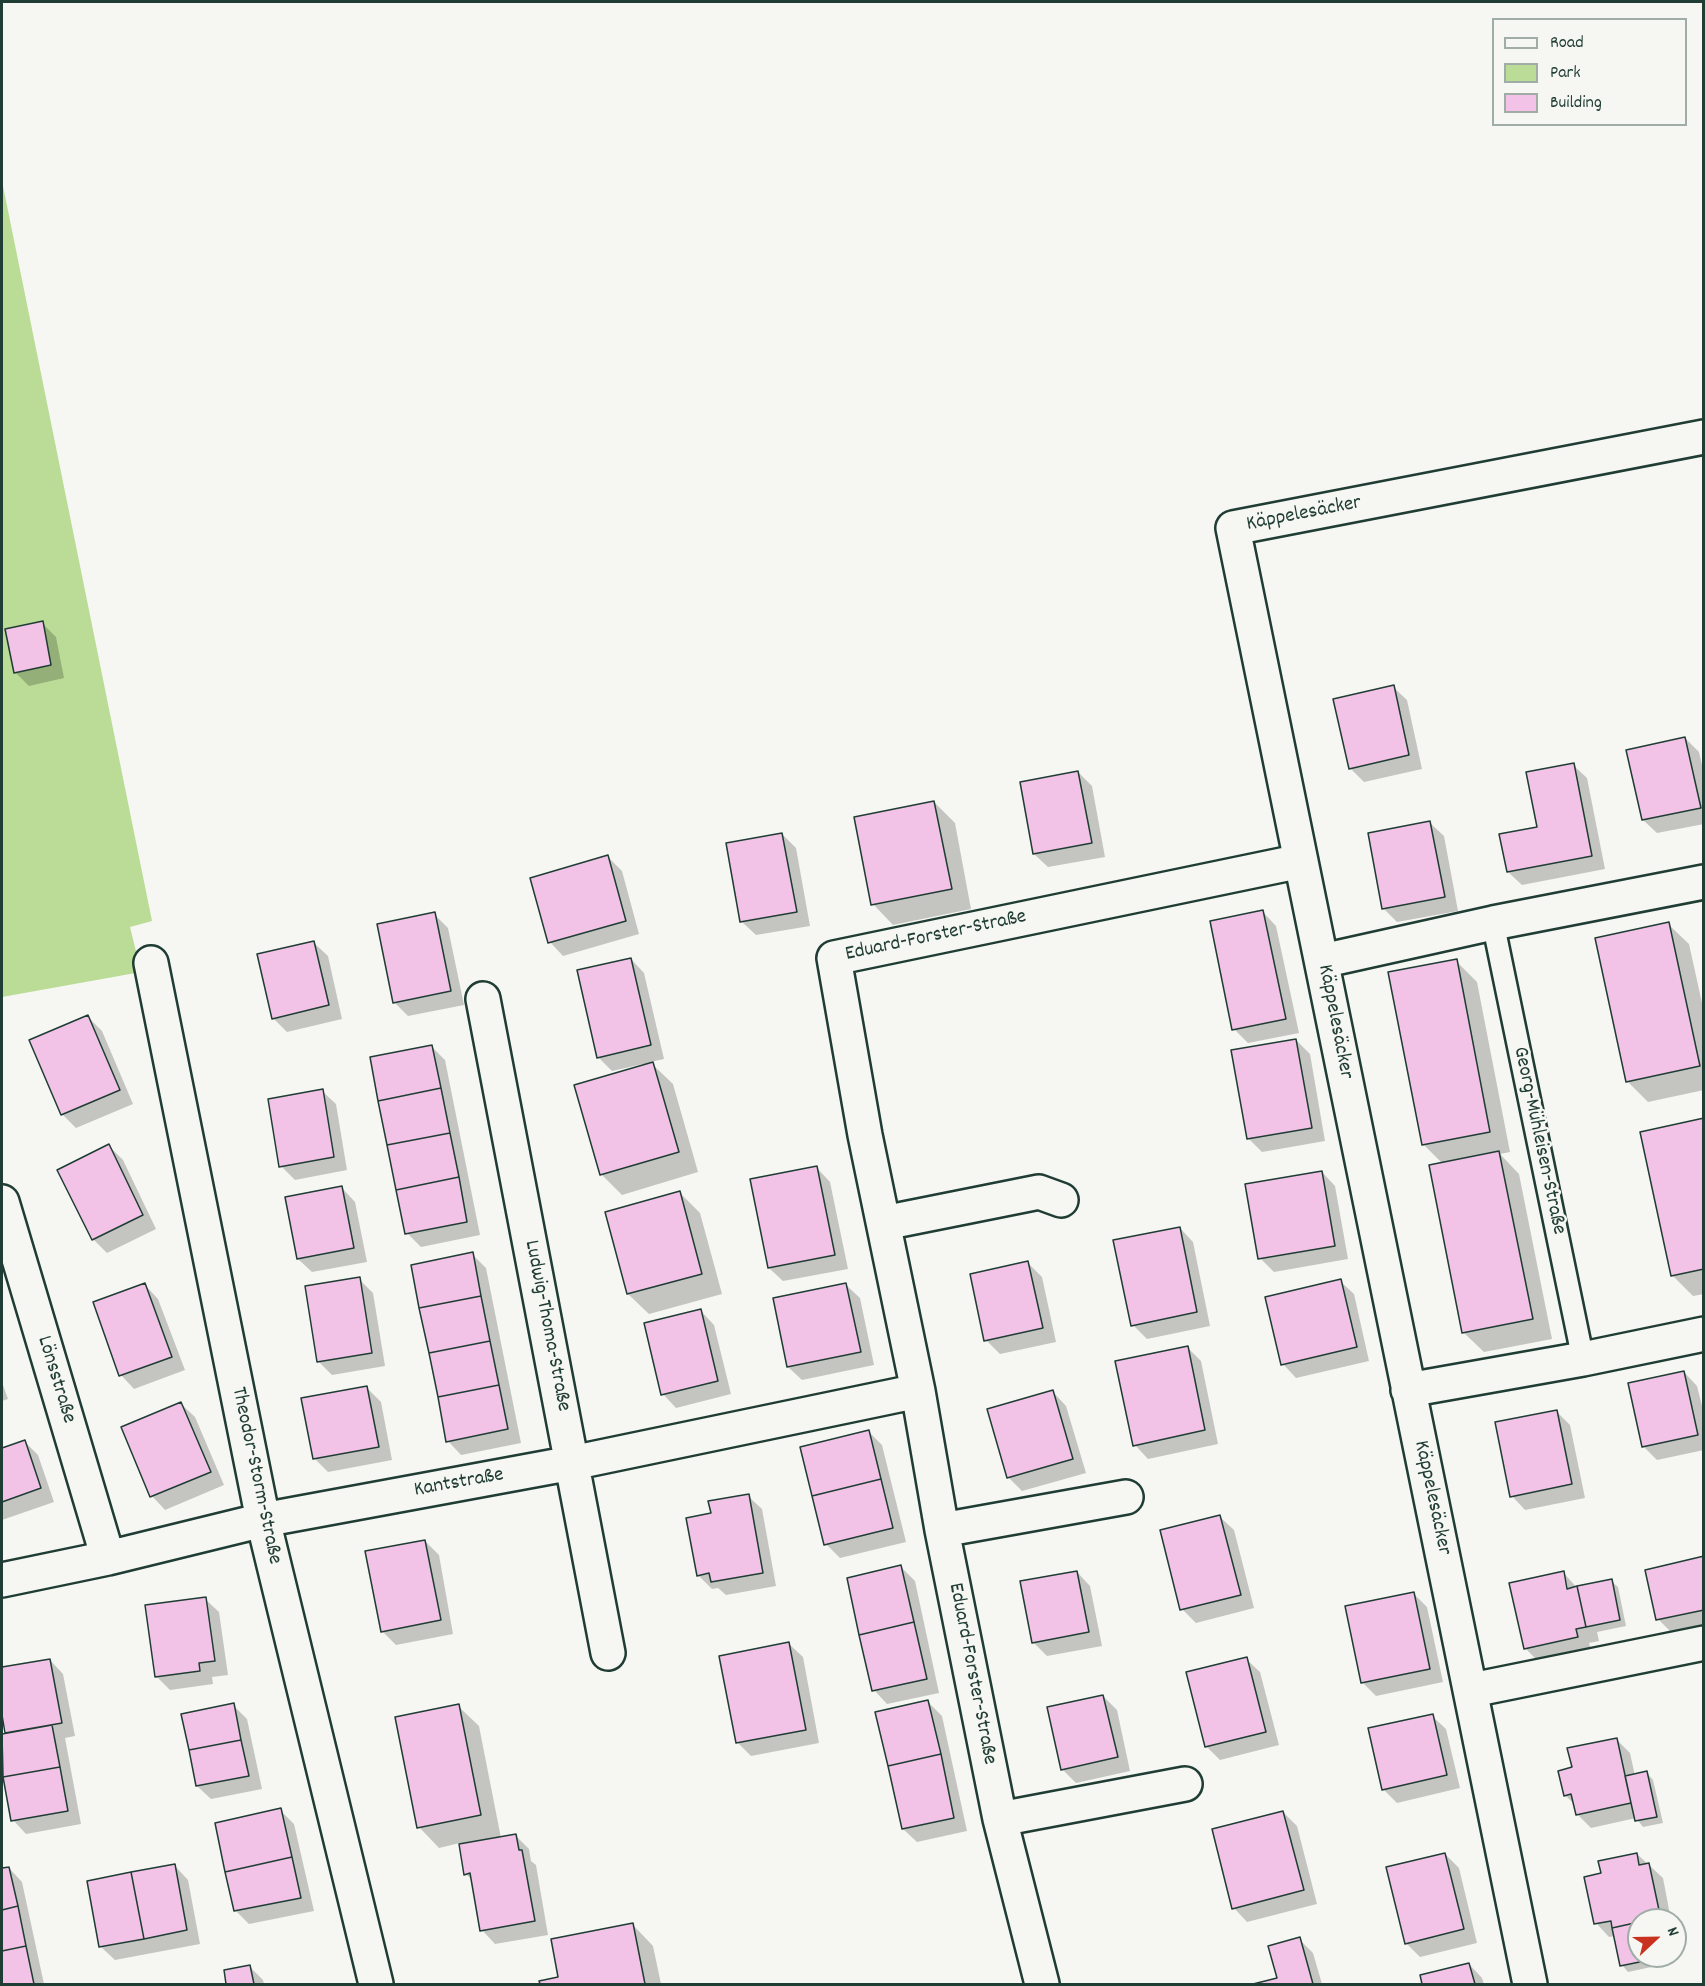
<!DOCTYPE html>
<meta charset="utf-8">
<style>
body{margin:0}
#map{position:relative;width:1705px;height:1986px;overflow:hidden;background:#f6f6f2;font-family:Dekko,sans-serif}
canvas{display:block}
.frame{position:absolute;inset:0;border:3px solid #1f3d34;pointer-events:none}
.legend{position:absolute;left:1492px;top:18px;width:195px;height:108px;box-sizing:border-box;background:#f6f6f2;border:2px solid #a0aca6;margin:0;padding:8px 10px;list-style:none;font-size:18px;color:#1f3d34}
.legend li{display:flex;align-items:center;gap:12px;height:30px}
.legend b{width:30px;border:2px solid #a0aca6}
.north{position:absolute;left:1627px;top:1908px;width:60px;height:60px;box-sizing:border-box;background:#f6f6f2;border:2px solid #a0aca6;border-radius:50%;rotate:68deg;font-size:16px;font-weight:700;line-height:24px;text-align:center;color:#1f3d34}
.north::after{content:'';display:block;margin:auto;width:21px;height:27px;background:#c8321e;clip-path:polygon(50% 0,100% 100%,50% 72%,0 100%)}
</style>
<div id="map">
<canvas width="1705" height="1986"></canvas>
<div class="frame"></div>
<ul class="legend">
<li><b style="height:8px;background:#f6f6f2"></b>Road</li>
<li><b style="height:16px;background:#badc96"></b>Park</li>
<li><b style="height:16px;background:#f2c3e6"></b>Building</li>
</ul>
<div class="north">N</div>
</div>
<script>
const g = document.querySelector('canvas').getContext('2d');
g.lineJoin = 'round';
function fillPath(path, color) { g.fillStyle = color; g.fill(path, 'evenodd'); }
const toPath = rows => new Path2D(rows.map(r => 'M' + r).join(''));
function stroke(path, color, width, dash) { g.strokeStyle = color; g.lineWidth = width; g.lineCap = dash ? 'butt' : 'round'; g.setLineDash(dash || []); g.stroke(path); }
function write(font, color, halo, rows, align = 'center') {
  g.font = font + ' Dekko,sans-serif'; g.lineWidth = 5; g.setLineDash([]); g.textBaseline = 'middle'; g.strokeStyle = halo; g.fillStyle = color; for (const [text, x, y, turn = 0] of rows) {
    g.save(); g.translate(x, y); g.rotate((+turn || 0) * Math.PI / 180); g.textAlign = isNaN(turn) ? turn : align; if (halo) g.strokeText(text, 0, 0); g.fillText(text, 0, 0); g.restore();
  }
}
fillPath(toPath([
 [2,181,152,921,130,927,141,972,2,997]
]), '#badc96');
fillPath(toPath([
 [42,623,56,637,64,678,29,686,15,672],
 [1393,687,1407,700,1422,769,1364,782,1350,768],
 [1685,738,1699,752,1704,774,1704,824,1657,833,1643,820],
 [1573,765,1587,778,1605,869,1522,885,1508,872,1539,828],
 [1078,772,1092,786,1105,857,1048,867,1034,854],
 [934,802,955,823,971,909,893,925,873,904],
 [1430,823,1444,836,1458,911,1397,922,1384,909],
 [782,834,796,848,810,926,756,935,742,922],
 [608,857,622,871,639,934,563,956,550,942],
 [1263,912,1276,926,1299,1033,1248,1043,1234,1029],
 [434,914,448,928,464,1005,408,1016,394,1002],
 [1668,924,1689,944,1704,1012,1704,1090,1648,1102,1627,1081],
 [314,943,328,956,342,1019,287,1032,273,1018],
 [631,959,644,973,664,1059,650,1062,673,1084,698,1172,622,1195,601,1174,644,1066,643,1064,612,1071,598,1057],
 [1456,961,1477,982,1510,1152,1500,1154,1519,1174,1552,1339,1484,1352,1463,1332,1443,1164,1423,1144],
 [88,1017,102,1031,133,1104,76,1128,62,1114],
 [1296,1040,1310,1054,1325,1141,1262,1152,1248,1138],
 [432,1047,445,1060,480,1235,421,1247,407,1233],
 [322,1091,336,1104,347,1170,295,1180,281,1166],
 [1704,1119,1704,1294,1693,1296,1673,1276,1641,1133],
 [109,1146,123,1160,156,1229,107,1253,93,1239],
 [817,1168,830,1182,848,1269,783,1281,769,1268],
 [1322,1172,1335,1186,1348,1259,1274,1272,1260,1258],
 [342,1188,355,1202,367,1262,312,1272,298,1259],
 [680,1193,700,1213,722,1294,649,1314,628,1294,606,1213],
 [1180,1228,1193,1242,1210,1326,1147,1339,1133,1325],
 [472,1254,486,1268,521,1443,461,1455,448,1441],
 [1028,1263,1042,1277,1056,1342,1000,1354,986,1340],
 [359,1279,373,1293,385,1366,332,1375,318,1361],
 [1340,1281,1354,1294,1369,1361,1296,1378,1283,1364],
 [145,1285,158,1299,185,1370,134,1389,121,1375],
 [846,1285,860,1298,874,1365,802,1380,788,1367],
 [701,1311,714,1325,731,1394,676,1408,663,1394],
 [1187,1347,1201,1361,1218,1444,1148,1459,1135,1445],
 [1684,1372,1697,1386,1704,1414,1704,1450,1657,1460,1643,1446],
 [2,1382,8,1399,2,1401],
 [367,1388,381,1402,392,1460,328,1472,314,1458],
 [1053,1392,1066,1406,1086,1473,1022,1491,1008,1477],
 [181,1404,195,1417,224,1485,165,1510,152,1496],
 [1556,1411,1570,1425,1585,1498,1525,1510,1512,1496],
 [869,1432,882,1445,906,1542,840,1558,826,1544],
 [24,1441,38,1455,54,1502,2,1520,2,1449],
 [748,1496,762,1509,776,1586,726,1595,718,1588,712,1589,698,1575,712,1514],
 [1220,1517,1234,1530,1254,1608,1196,1623,1182,1609],
 [425,1541,439,1555,453,1634,396,1645,382,1631],
 [1704,1558,1704,1626,1672,1633,1658,1619],
 [901,1567,915,1581,939,1693,887,1704,874,1690],
 [1077,1572,1090,1586,1102,1646,1047,1656,1033,1642],
 [1563,1572,1577,1588,1611,1581,1618,1587,1626,1626,1597,1632,1599,1641,1589,1643,1591,1650,1539,1662,1525,1648],
 [1414,1594,1427,1607,1443,1682,1376,1696,1362,1682],
 [205,1599,219,1612,228,1675,212,1677,213,1684,170,1690,156,1676],
 [789,1644,803,1657,819,1743,751,1756,738,1743],
 [1246,1659,1260,1672,1279,1745,1220,1760,1206,1746],
 [50,1660,63,1674,75,1736,65,1738,81,1824,26,1834,13,1820,2,1758,2,1735,6,1734,2,1706,2,1669],
 [1103,1696,1117,1710,1130,1771,1076,1783,1062,1769],
 [928,1702,942,1716,967,1831,917,1842,903,1829],
 [233,1705,247,1719,262,1789,211,1799,197,1786],
 [458,1706,479,1726,501,1838,515,1835,529,1849,531,1861,536,1865,548,1935,495,1944,482,1930,473,1881,466,1874,460,1843,439,1848,419,1827],
 [1432,1716,1446,1729,1460,1788,1397,1803,1383,1789],
 [1616,1739,1630,1753,1635,1776,1647,1773,1653,1780,1663,1823,1643,1827,1636,1818,1591,1828,1577,1814,1575,1805,1565,1795,1573,1769],
 [280,1810,294,1824,314,1911,249,1924,235,1910],
 [1283,1812,1297,1826,1317,1904,1247,1922,1234,1908],
 [1445,1854,1459,1868,1477,1943,1420,1957,1406,1943],
 [1637,1854,1663,1878,1671,1920,1639,1920,1639,1956,1673,1956,1675,1962,1628,1972,1622,1965,1616,1936,1609,1937,1596,1923,1602,1874],
 [175,1866,188,1880,200,1944,115,1960,101,1947],
 [9,1868,22,1882,44,1984,2,1984,2,1870],
 [633,1925,653,1946,661,1984,541,1984,541,1982,560,1978],
 [1299,1939,1313,1953,1322,1984,1258,1984,1279,1979],
 [1469,1964,1482,1978,1484,1984,1424,1984,1422,1976],
 [250,1967,263,1980,264,1984,228,1984,226,1971]
]), '#0003');
const building = toPath([
 [43,621,51,665,14,673,5,629,43,621],
 [1394,685,1409,755,1349,769,1333,699,1394,685],
 [1685,737,1701,808,1642,820,1626,750,1685,737],
 [1574,763,1592,856,1507,872,1499,834,1537,827,1526,772,1574,763],
 [1078,771,1092,843,1033,854,1020,782,1078,771],
 [934,801,952,889,871,905,854,817,934,801],
 [1430,821,1445,897,1382,909,1368,833,1430,821],
 [782,833,797,912,740,922,726,843,782,833],
 [608,855,626,921,548,943,530,878,608,855],
 [1263,910,1286,1019,1232,1030,1210,921,1263,910],
 [435,912,451,991,393,1003,377,924,435,912],
 [1669,922,1700,1066,1626,1082,1595,938,1669,922],
 [314,941,329,1005,272,1019,257,954,314,941],
 [631,958,651,1045,597,1058,577,970,631,958],
 [1457,959,1490,1132,1422,1145,1388,972,1457,959],
 [88,1015,120,1090,61,1115,29,1040,88,1015],
 [1296,1039,1312,1128,1247,1139,1231,1050,1296,1039],
 [432,1045,441,1088,378,1101,370,1057,432,1045],
 [653,1062,679,1152,600,1175,574,1085,653,1062],
 [441,1088,450,1133,387,1145,378,1101,441,1088],
 [323,1089,334,1157,279,1167,268,1099,323,1089],
 [1704,1118,1704,1269,1671,1276,1640,1132,1704,1118],
 [450,1133,459,1177,396,1190,387,1145,450,1133],
 [109,1144,143,1215,92,1240,57,1170,109,1144],
 [1499,1151,1533,1319,1462,1333,1429,1165,1499,1151],
 [817,1166,835,1255,768,1268,750,1179,817,1166],
 [1322,1171,1335,1246,1258,1259,1245,1184,1322,1171],
 [459,1177,467,1222,405,1234,396,1190,459,1177],
 [342,1186,354,1248,297,1259,285,1197,342,1186],
 [680,1191,702,1274,627,1294,605,1212,680,1191],
 [1180,1227,1197,1312,1131,1326,1113,1240,1180,1227],
 [473,1252,481,1296,419,1308,411,1265,473,1252],
 [1028,1261,1043,1328,984,1341,970,1274,1028,1261],
 [360,1277,372,1353,317,1362,305,1286,360,1277],
 [1341,1279,1357,1347,1281,1365,1265,1297,1341,1279],
 [145,1283,172,1357,119,1376,93,1302,145,1283],
 [846,1283,861,1352,787,1367,773,1298,846,1283],
 [481,1296,490,1341,429,1353,419,1308,481,1296],
 [701,1309,718,1381,661,1395,644,1323,701,1309],
 [490,1341,499,1385,438,1397,429,1353,490,1341],
 [1188,1346,1205,1430,1133,1446,1115,1361,1188,1346],
 [1684,1371,1698,1435,1642,1447,1628,1383,1684,1371],
 [499,1385,508,1429,446,1442,438,1397,499,1385],
 [367,1386,379,1447,313,1459,301,1398,367,1386],
 [1053,1390,1073,1459,1007,1478,987,1409,1053,1390],
 [181,1402,211,1472,150,1497,121,1427,181,1402],
 [1557,1410,1572,1484,1510,1497,1495,1422,1557,1410],
 [869,1430,881,1479,812,1496,800,1447,869,1430],
 [25,1440,41,1488,2,1502,2,1448,25,1440],
 [881,1479,893,1528,824,1545,812,1496,881,1479],
 [749,1494,763,1573,711,1582,709,1573,697,1576,686,1518,711,1513,708,1501,749,1494],
 [1220,1515,1241,1595,1180,1610,1160,1530,1220,1515],
 [425,1540,441,1620,381,1632,365,1551,425,1540],
 [1704,1556,1704,1610,1656,1620,1645,1570,1704,1556],
 [901,1565,914,1622,859,1635,847,1578,901,1565],
 [1077,1571,1089,1632,1032,1643,1020,1581,1077,1571],
 [1564,1571,1567,1589,1577,1586,1586,1627,1576,1629,1578,1637,1524,1649,1509,1583,1564,1571],
 [1612,1579,1620,1620,1586,1627,1577,1586,1612,1579],
 [1414,1592,1430,1669,1361,1683,1345,1606,1414,1592],
 [206,1597,215,1661,199,1663,200,1671,155,1677,145,1605,206,1597],
 [914,1622,927,1679,872,1691,859,1635,914,1622],
 [789,1642,806,1730,736,1743,719,1656,789,1642],
 [1247,1657,1266,1732,1205,1747,1186,1672,1247,1657],
 [50,1659,62,1723,5,1733,2,1715,2,1667,50,1659],
 [1103,1695,1118,1757,1061,1770,1047,1707,1103,1695],
 [928,1700,941,1754,888,1766,875,1712,928,1700],
 [234,1703,241,1740,189,1750,181,1714,234,1703],
 [459,1704,481,1815,417,1828,395,1717,459,1704],
 [1433,1714,1447,1775,1382,1790,1368,1728,1433,1714],
 [52,1725,60,1767,3,1777,2,1734,52,1725],
 [1617,1738,1631,1803,1576,1815,1571,1794,1564,1796,1558,1771,1572,1767,1567,1748,1617,1738],
 [241,1740,249,1776,196,1786,189,1750,241,1740],
 [941,1754,954,1818,902,1829,888,1766,941,1754],
 [60,1767,68,1811,11,1821,3,1777,60,1767],
 [1647,1771,1657,1817,1635,1821,1625,1776,1647,1771],
 [281,1808,292,1857,225,1872,215,1823,281,1808],
 [1283,1811,1304,1890,1232,1909,1212,1829,1283,1811],
 [516,1834,519,1850,522,1850,535,1921,480,1931,470,1873,464,1875,459,1844,516,1834],
 [1445,1853,1464,1929,1405,1944,1386,1867,1445,1853],
 [1637,1853,1639,1865,1649,1863,1659,1910,1649,1912,1651,1920,1639,1920,1639,1922,1612,1928,1611,1921,1594,1924,1584,1877,1601,1873,1598,1861,1637,1853],
 [292,1857,301,1898,234,1911,225,1872,292,1857],
 [175,1864,187,1930,144,1939,131,1872,175,1864],
 [9,1867,18,1906,2,1910,2,1868,9,1867],
 [131,1872,144,1939,99,1947,87,1881,131,1872],
 [18,1906,26,1946,2,1951,2,1910,18,1906],
 [1639,1922,1639,1956,1669,1956,1620,1966,1612,1928,1639,1922],
 [633,1923,645,1984,540,1984,539,1981,558,1977,551,1939,633,1923],
 [1300,1937,1313,1984,1253,1984,1277,1978,1268,1946,1300,1937],
 [26,1946,34,1984,2,1984,2,1951,26,1946],
 [1469,1963,1475,1984,1422,1984,1420,1975,1469,1963],
 [250,1965,254,1984,226,1984,224,1970,250,1965]
]);
fillPath(building, '#f2c3e6');
stroke(building, '#1f3d34', 1.5);
const lane = toPath([
 [1493,923,1583,1359]
]);
const street = toPath([
 [1322,961,1493,923,1704,882],
 [151,963,263,1520,376,1984],
 [483,999,608,1653],
 [2,1202,108,1558],
 [884,1223,1039,1192,1061,1200],
 [1408,1390,1583,1359,1704,1334],
 [942,1530,1126,1497],
 [2,1580,108,1558,263,1520,572,1463,918,1391],
 [1472,1690,1704,1643],
 [1000,1819,1185,1784],
 [1042,1984,1000,1819,942,1530,918,1391,865,1135,834,958,1301,861],
 [1530,1984,1233,528,1704,437]
]);
stroke(lane, '#1f3d34', 26);
stroke(street, '#1f3d34', 38);
stroke(lane, '#f6f6f2', 21);
stroke(street, '#f6f6f2', 33);
write('21px', '#1f3d34', '#f6f6f2', [
 ["Käppelesäcker",1304,515,-11],
 ["Eduard-Forster-Straße",936,937,-12],
 ["Käppelesäcker",1334,1022,79],
 ["Georg-Mühleisen-Straße",1538,1141,78],
 ["Ludwig-Thoma-Straße",546,1326,79],
 ["Lönsstraße",55,1380,73],
 ["Theodor-Storm-Straße",255,1476,78],
 ["Kantstraße",459,1484,-10],
 ["Käppelesäcker",1431,1498,78],
 ["Eduard-Forster-Straße",971,1674,79]
]);
</script>
